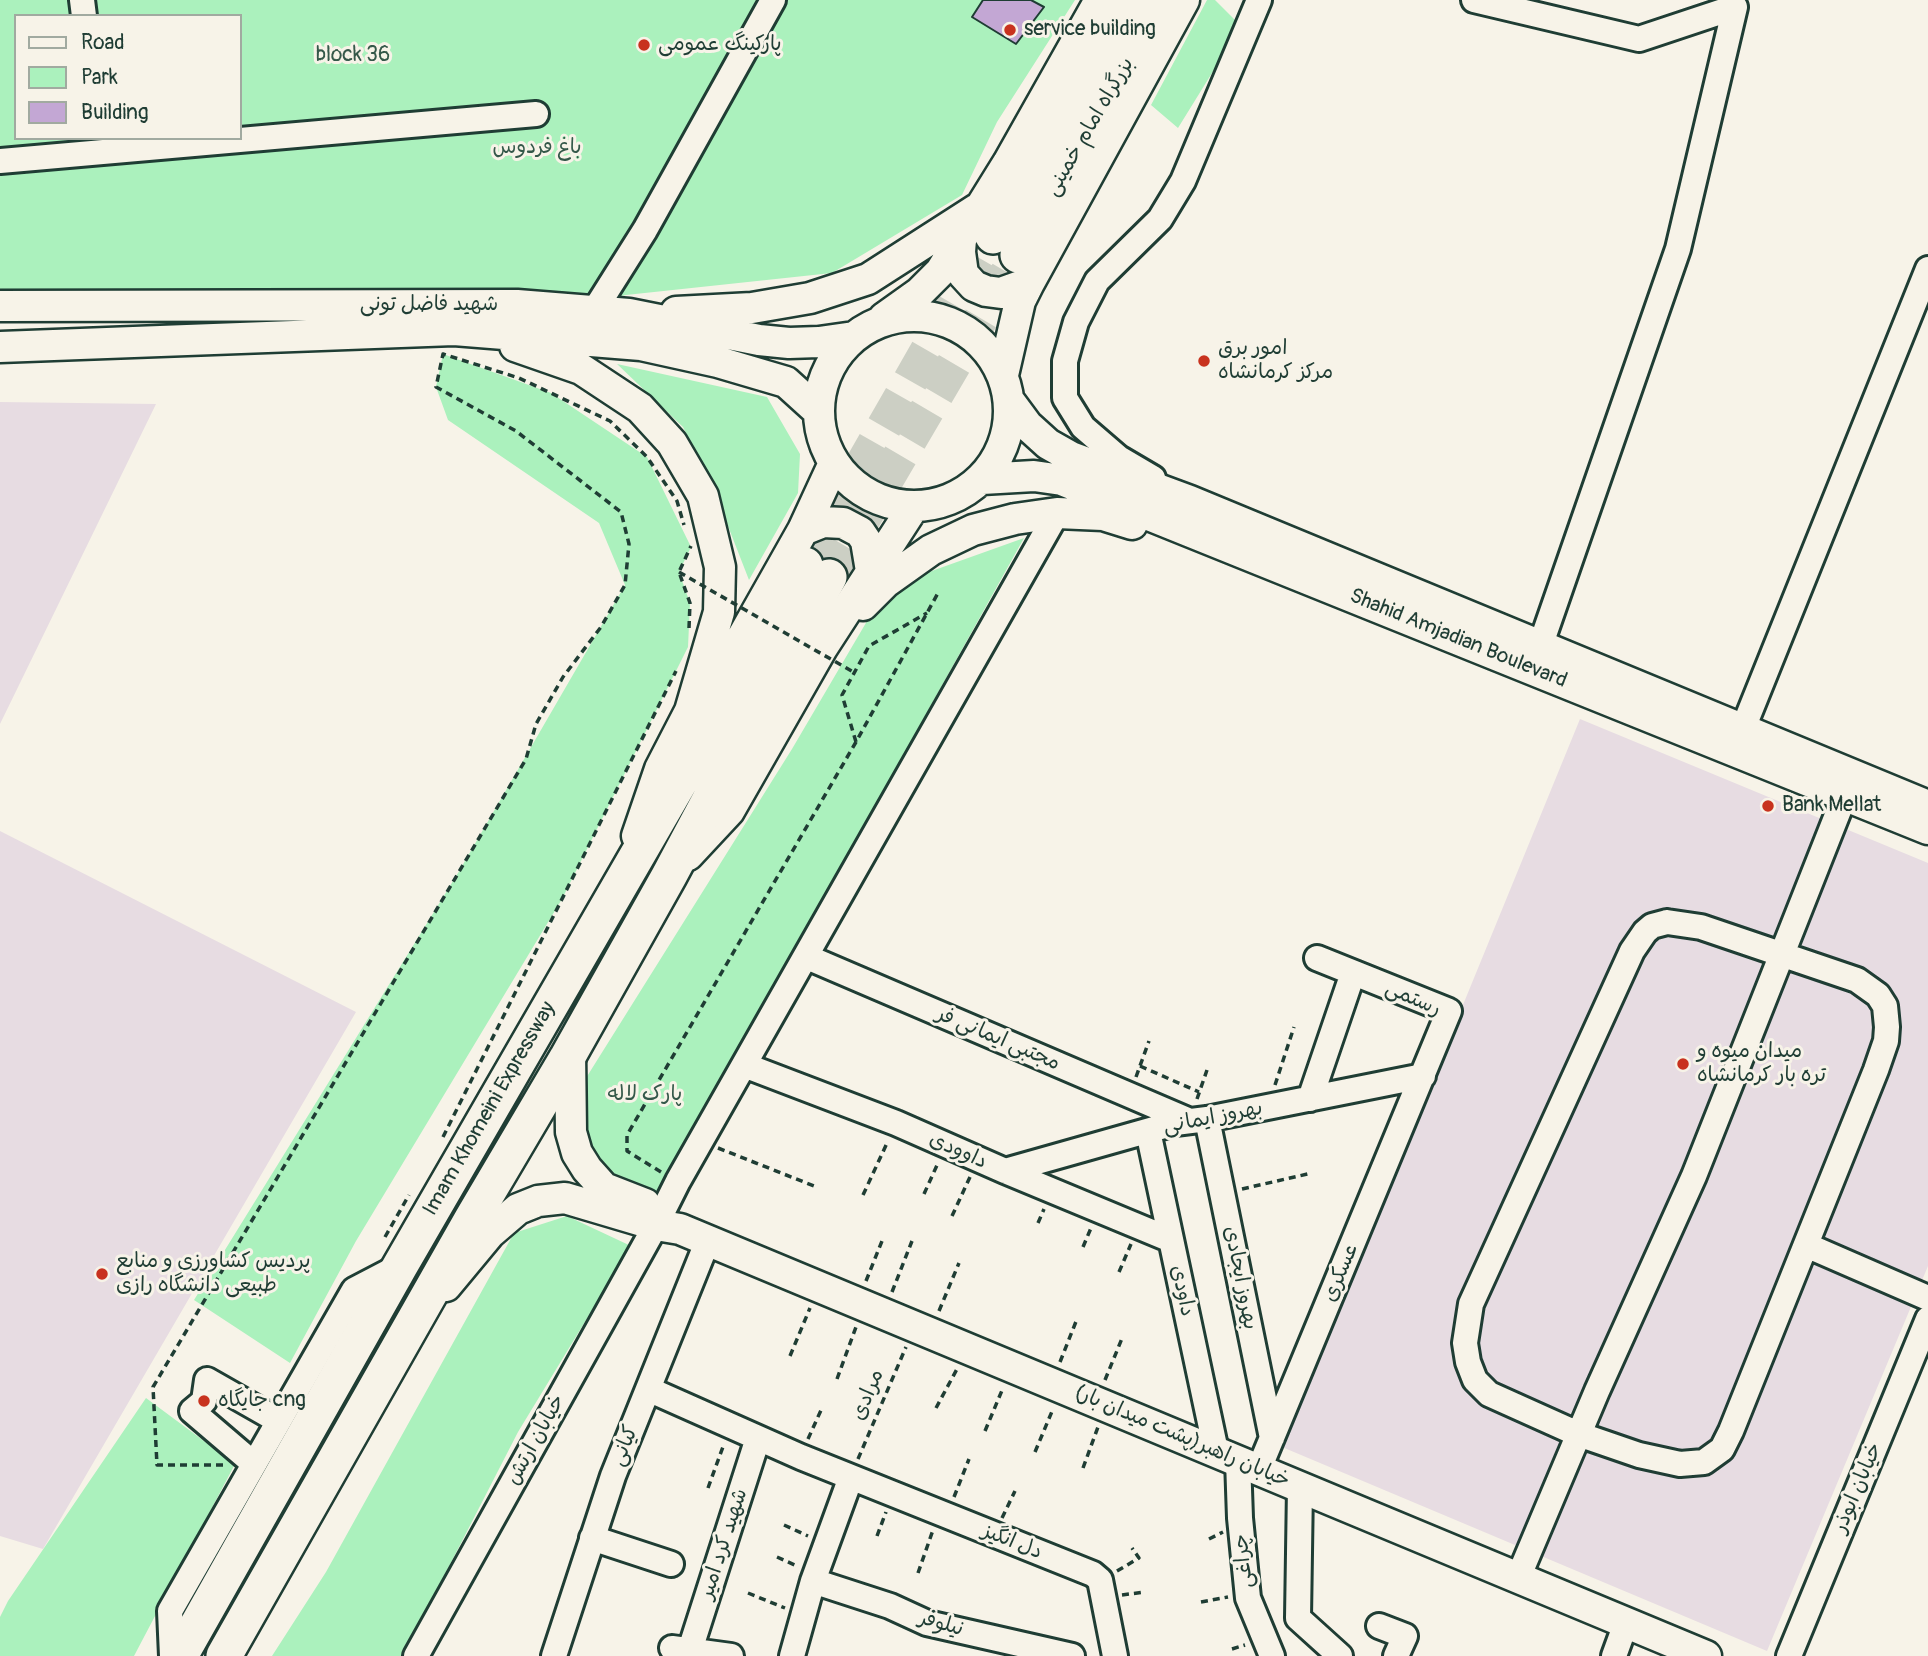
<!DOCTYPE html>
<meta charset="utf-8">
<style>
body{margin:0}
#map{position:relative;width:1928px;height:1656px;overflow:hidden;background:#f7f3e8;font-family:Pangolin,sans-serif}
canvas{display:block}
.legend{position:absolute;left:14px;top:14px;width:228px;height:126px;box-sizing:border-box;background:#f7f3e8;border:2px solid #a1aaa0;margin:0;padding:9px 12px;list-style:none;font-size:21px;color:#1f3d34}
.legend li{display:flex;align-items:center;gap:14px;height:35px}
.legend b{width:35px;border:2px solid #a1aaa0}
</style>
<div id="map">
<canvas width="1928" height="1656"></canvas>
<ul class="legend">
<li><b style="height:9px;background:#f7f3e8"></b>Road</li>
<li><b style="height:19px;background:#abf1bd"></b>Park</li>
<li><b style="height:19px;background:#c3a7d4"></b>Building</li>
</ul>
</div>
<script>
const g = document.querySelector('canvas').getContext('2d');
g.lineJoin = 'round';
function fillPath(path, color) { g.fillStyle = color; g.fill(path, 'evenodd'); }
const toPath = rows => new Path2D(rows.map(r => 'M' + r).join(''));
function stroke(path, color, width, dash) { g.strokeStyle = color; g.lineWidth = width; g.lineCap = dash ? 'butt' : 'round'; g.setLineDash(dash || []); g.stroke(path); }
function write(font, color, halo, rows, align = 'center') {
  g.font = font + ' Pangolin,"Playpen Sans Arabic",sans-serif'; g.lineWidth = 6; g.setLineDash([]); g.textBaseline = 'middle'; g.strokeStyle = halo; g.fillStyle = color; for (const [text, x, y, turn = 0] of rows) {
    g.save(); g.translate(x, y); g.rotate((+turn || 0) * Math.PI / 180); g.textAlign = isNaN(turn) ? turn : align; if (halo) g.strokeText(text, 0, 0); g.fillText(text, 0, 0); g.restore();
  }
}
fillPath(toPath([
 [0,402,156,404,0,724],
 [1580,719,1928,863,1928,1266,1767,1651,1282,1447],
 [0,831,356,1012,43,1549,0,1536]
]), '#e7dce2');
fillPath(toPath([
 [0,0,1075,0,997,122,962,195,832,273,626,295,566,309,0,291],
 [16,16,240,16,240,138,16,138],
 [1207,0,1215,0,1241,26,1178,128,1151,105],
 [443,354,551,393,647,457,691,547,679,572,690,603,688,647,562,899,356,1241,290,1363,194,1300,458,873,625,585,599,523,448,420,436,387],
 [617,364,767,397,800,454,798,493,749,580,712,485,683,427],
 [1024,538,826,894,656,1193,610,1180,581,1139,586,1078,792,749,887,587],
 [567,1216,631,1246,518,1432,403,1656,272,1656,326,1572,514,1233],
 [146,1398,235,1464,134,1656,0,1656,0,1617,8,1601]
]), '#abf1bd');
const building = toPath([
 [983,0,1031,0,1044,7,1016,44,972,17,983,0]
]);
fillPath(building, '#c3a7d4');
stroke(building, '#1f3d34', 2);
stroke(toPath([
 [805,565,993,236],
 [829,577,1018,255]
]), '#cccfc4', 35, [35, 18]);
const minor = toPath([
 [82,0,84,16],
 [1474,0,1639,39,1735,7,1678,249,1534,664],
 [0,161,536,114],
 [594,311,645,230,773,0],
 [1153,478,1119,458,1083,427,1065,398,1065,361,1076,322,1097,281,1160,219,1183,181,1259,0],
 [1736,746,1928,269],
 [1667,922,1701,927,1857,980,1878,995,1885,1006,1887,1027,1886,1041,1876,1070,1731,1431,1722,1449,1704,1462,1680,1464,1639,1455,1578,1434,1489,1394,1475,1380,1468,1362,1465,1343,1471,1304,1632,951,1645,932,1652,926,1667,922],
 [807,957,1190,1121],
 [744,1065,896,1123,1005,1171,1171,1240],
 [1310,1099,1353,973],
 [1207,1119,1272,1438],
 [1148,1131,1216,1451],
 [1005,1171,1175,1123,1207,1119,1423,1076],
 [1806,1245,1928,1298],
 [648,1389,801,1457,1093,1574,1100,1580,1115,1656],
 [1238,1460,1240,1518,1248,1598,1272,1656],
 [254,1464,192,1411,204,1401,207,1380,279,1421],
 [1259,1469,1449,1011,1317,958],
 [1300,1487,1298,1618,1340,1656],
 [592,1538,671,1564],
 [1518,1578,1597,1391,1694,1176,1845,795],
 [813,1581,890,1606,927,1623,1072,1656],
 [1379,1626,1405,1636,1396,1656],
 [672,1648,731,1656],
 [690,1650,758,1438],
 [172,1656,170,1611,354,1290,400,1266],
 [416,1656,656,1225,678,1181,1057,513],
 [554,1656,613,1476,708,1240],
 [792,1656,813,1581,851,1477],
 [1614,1656,1626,1623],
 [1789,1656,1928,1319]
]);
const major = toPath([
 [961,239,960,252,963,274,974,286,986,291,1001,293,1029,283],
 [0,306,517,305,629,314,759,340,789,343,819,342,854,337],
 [676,312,752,308,810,298,868,279,977,209],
 '819 411a95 95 0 1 1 190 0a95 95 0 1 1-190 0Z',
 [884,318,919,293,941,271,1008,163,1100,0],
 [515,346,581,369,640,408,672,443,703,496,720,567,719,612,690,711],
 [0,347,454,330,641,345,718,362,786,382,818,411],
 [1003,375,1020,301,1029,283,1184,0],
 [1010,402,1027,425,1048,444,1071,457,1190,501,1928,806],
 [982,479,1034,476,1062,480,1928,829],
 [803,530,823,522,843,523,860,532,866,541,871,571],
 [863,605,886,582,931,550,973,530,1015,519,1057,513,1103,515,1132,524],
 [637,836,660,769,690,711,729,661,803,530,834,463],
 [688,855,729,811,822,648,914,506],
 [570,1052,571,1132,577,1153,587,1169,604,1188,645,1204],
 [446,1286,490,1233,518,1209,538,1201,565,1198,656,1225,680,1229,1706,1656]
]);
const highway = toPath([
 [993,236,1126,0],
 [1018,255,1162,0],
 [180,1656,400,1266,805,565],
 [224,1656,472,1219,567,1058,669,876,829,577]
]);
stroke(minor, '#1f3d34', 30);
stroke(major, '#1f3d34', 35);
stroke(highway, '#1f3d34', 40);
stroke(toPath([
 [689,628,690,603,679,572,691,546],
 [856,742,842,695,869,646,927,613],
 [1140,1066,1199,1092],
 [1136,1077,1149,1041],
 [1275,1085,1294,1027],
 [1197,1099,1207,1070],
 [443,1137,676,671],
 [718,1148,814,1186],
 [661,1172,627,1151,627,1135,856,742,938,593],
 [1242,1189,1312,1173],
 [924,1194,938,1163],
 [863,1195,888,1141],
 [952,1216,970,1177],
 [1038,1223,1044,1209],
 [385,1237,409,1195],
 [1083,1247,1091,1228],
 [1119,1272,1131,1244],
 [866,1281,882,1241],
 [892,1292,912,1241],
 [939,1311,959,1263],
 [790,1356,810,1308],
 [1060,1362,1077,1319],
 [837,1379,856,1327],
 [1105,1380,1123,1336],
 [936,1408,957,1369],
 [985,1431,1003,1388],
 [808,1439,822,1408],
 [1035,1452,1053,1409],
 [858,1459,906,1347],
 [223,1465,157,1465,153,1387,526,759,536,724,563,677,601,627,625,585,629,544,621,512,516,431,436,387,443,354,519,378,610,421,647,457,677,501,684,525],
 [1083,1468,1098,1427],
 [708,1488,724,1444],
 [954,1497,969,1459],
 [1002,1518,1015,1491],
 [784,1525,808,1536],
 [877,1536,886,1512],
 [1209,1539,1223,1532],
 [777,1557,797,1566],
 [1117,1571,1139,1558,1132,1548],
 [918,1573,933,1530],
 [748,1593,785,1608],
 [1122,1595,1145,1592],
 [1201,1602,1228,1597],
 [1232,1649,1245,1645]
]), '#1f3d34', 3.5, [7, 5]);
stroke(minor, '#f7f3e8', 24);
stroke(major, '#f7f3e8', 30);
stroke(highway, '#f7f3e8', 35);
stroke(toPath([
 [679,572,855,673]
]), '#1f3d34', 3.5, [7, 5]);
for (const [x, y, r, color] of [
 [1010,30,7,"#c8321e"],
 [644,45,7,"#c8321e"],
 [1204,361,7,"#c8321e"],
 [1768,806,7,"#c8321e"],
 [1683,1064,7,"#c8321e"],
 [102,1274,7,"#c8321e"],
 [204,1401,7,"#c8321e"]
]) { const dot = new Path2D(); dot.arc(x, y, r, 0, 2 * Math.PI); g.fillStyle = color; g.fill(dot); stroke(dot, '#f7f3e8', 2.5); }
write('21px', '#1f3d34', '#f7f3e8', [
 ["service building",1024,30],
 ["پارکینگ عمومی",658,45],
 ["امور برق",1218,349],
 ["مرکز کرمانشاه",1218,373],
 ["Bank Mellat",1782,806],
 ["میدان میوه و",1697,1052],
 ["تره بار کرمانشاه",1697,1076],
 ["پردیس کشاورزی و منابع",116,1262],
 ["طبیعی دانشگاه رازی",116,1286],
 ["جایگاه cng",218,1401]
], 'left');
write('21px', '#345849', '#f7f3e8', [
 ["block 36",353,56],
 ["باغ فردوس",537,148],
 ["پارک لاله",645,1095]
]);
write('21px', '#1f3d34', '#f7f3e8', [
 ["بزرگراه امام خمینی",1090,127,-60],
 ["شهید فاضل تونی",429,305],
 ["Shahid Amjadian Boulevard",1458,639,22],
 ["رستمی",1413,999,24],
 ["مجتبی ایمانی فر",998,1039,23],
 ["Imam Khomeini Expressway",490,1109,-60],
 ["بهروز ایمانی",1213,1118,-11],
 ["داوودی",958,1151,24],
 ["عسکری",1341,1273,-67],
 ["بهروز ایجادی",1240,1278,79],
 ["داودی",1182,1291,78],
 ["مرادی",868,1395,-67],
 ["خیابان راهبر(پشت میدان بار)",1182,1437,23],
 ["خیابان ارتش",536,1440,-61],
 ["کیانی",625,1446,-68],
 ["خیابان ابوذر",1858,1488,-67],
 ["دل انگیز",1012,1542,22],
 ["شهید کرد امیر",724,1544,-72],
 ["چراغی",1244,1561,-96],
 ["نیلوفر",941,1624,16]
]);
</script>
